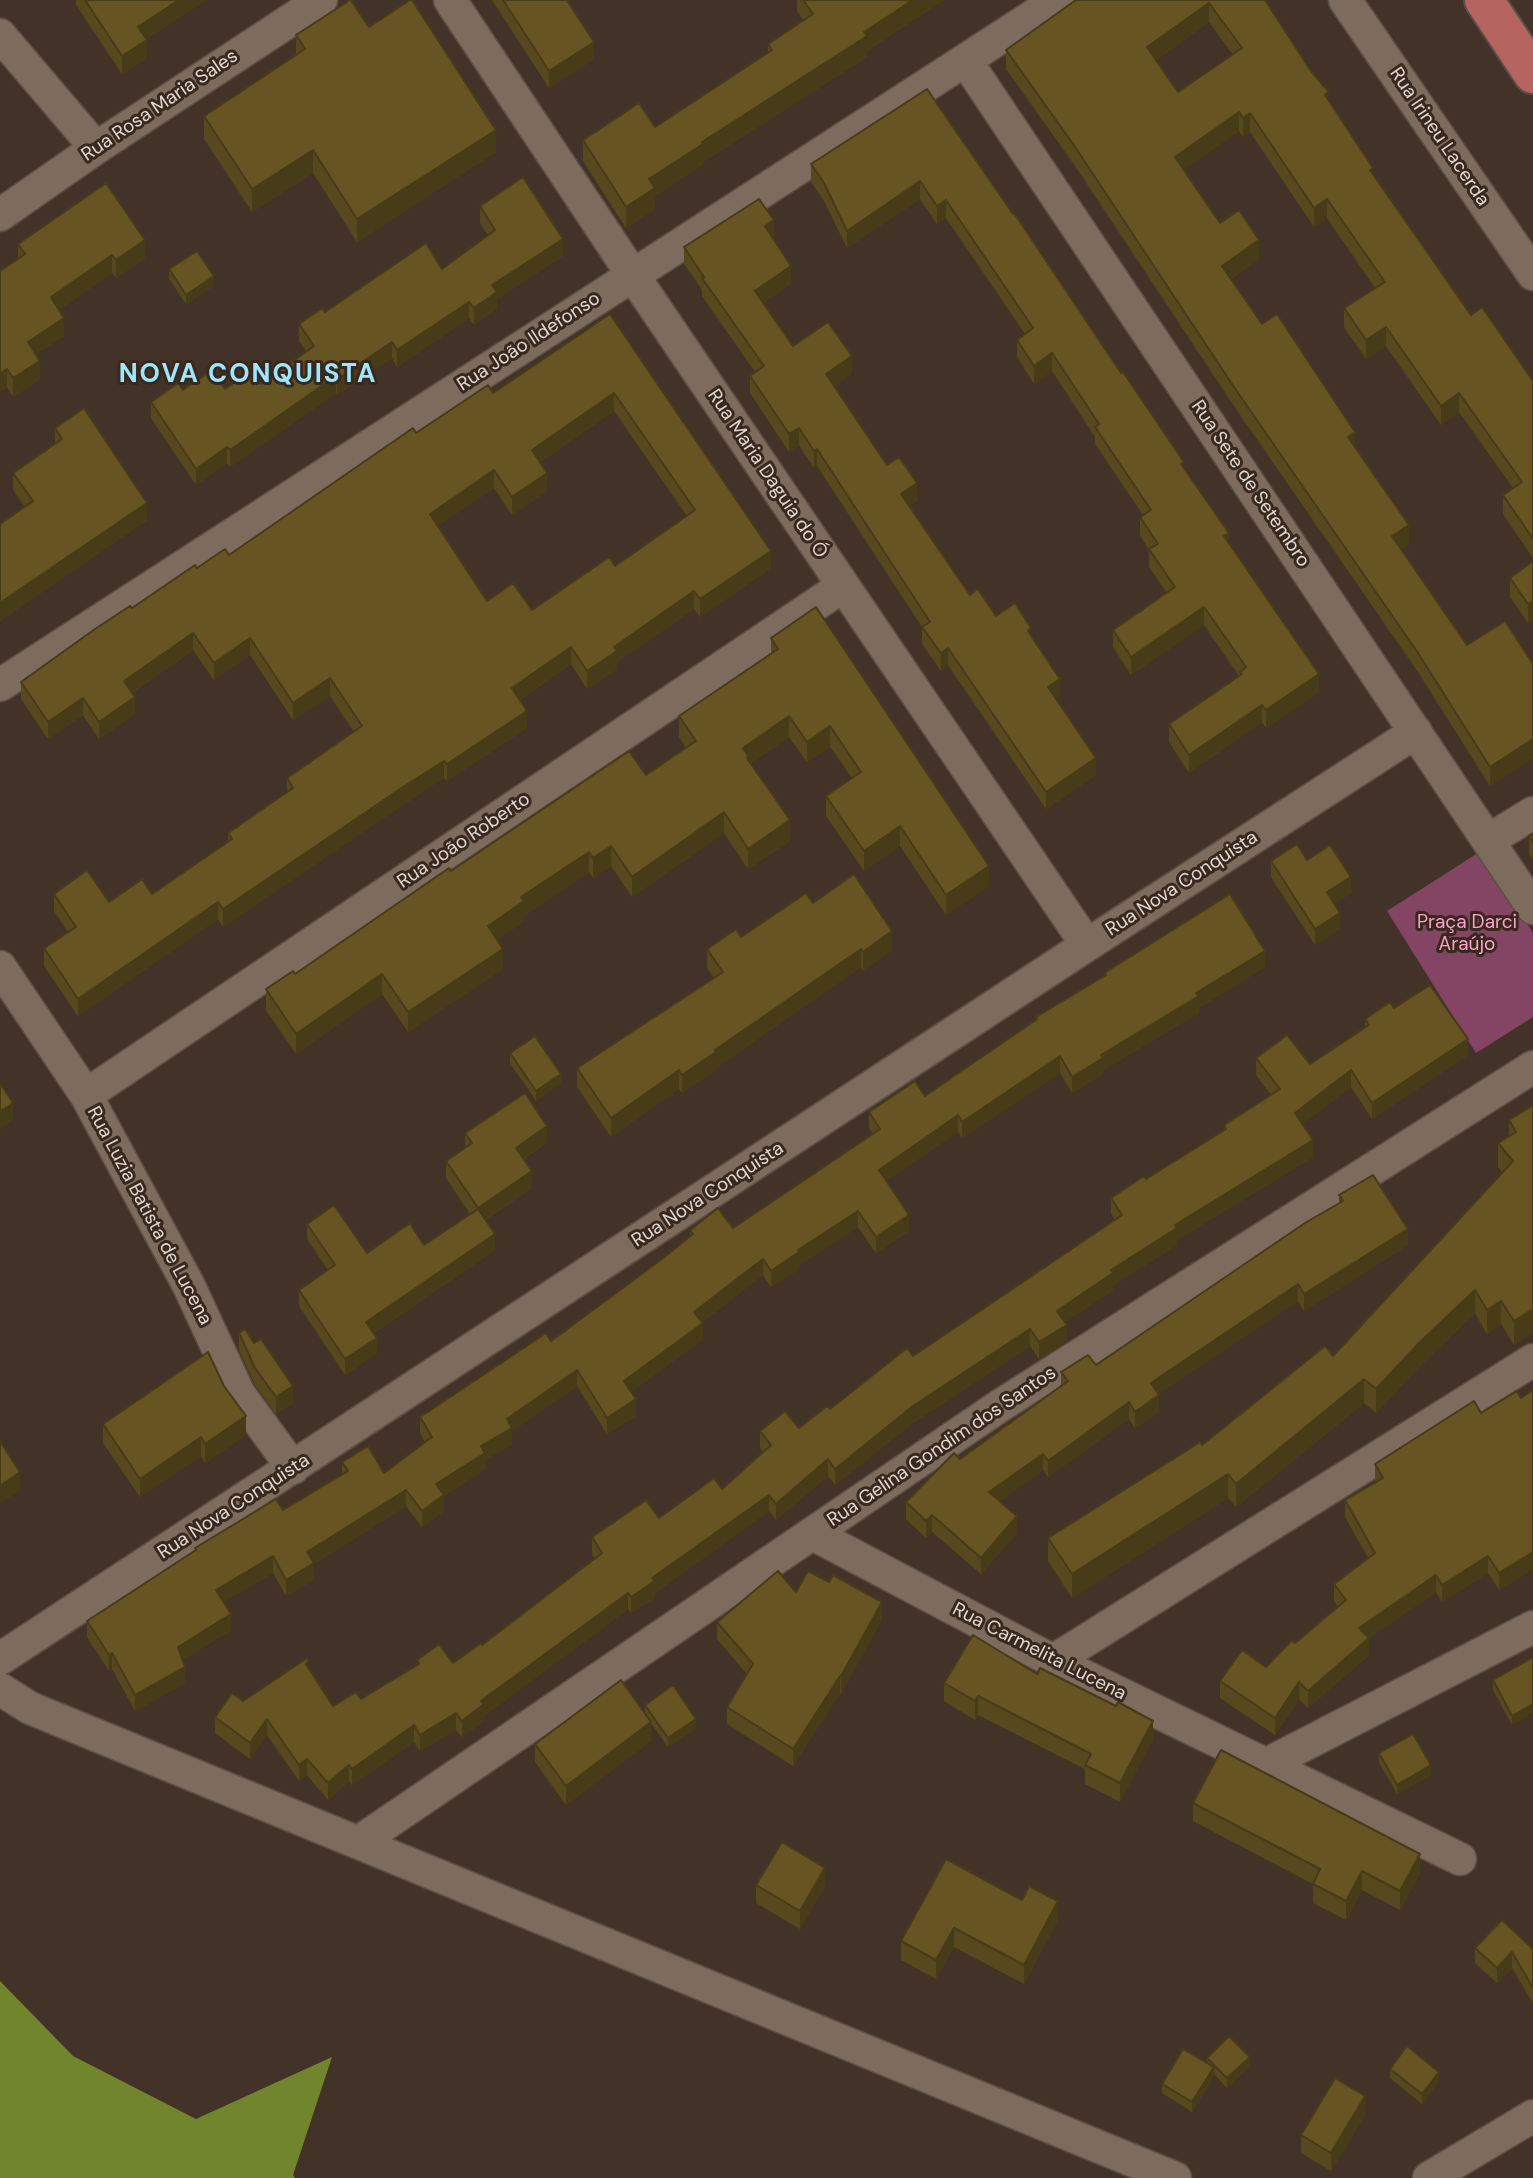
<!DOCTYPE html>
<meta charset="utf-8">
<style>
body{margin:0}
canvas{display:block;background:#433227}
</style>
<canvas width="1533" height="2178"></canvas>
<script>
const g = document.querySelector('canvas').getContext('2d');
g.lineJoin = 'round';
function fillPath(path, color) { g.fillStyle = color; g.fill(path, 'evenodd'); }
const toPath = rows => new Path2D(rows.map(r => 'M' + r).join(''));
function stroke(path, color, width, dash) { g.strokeStyle = color; g.lineWidth = width; g.lineCap = dash ? 'butt' : 'round'; g.setLineDash(dash || []); g.stroke(path); }
function write(font, color, halo, rows, align = 'center') {
  g.font = font + ' "DM Sans",sans-serif'; g.lineWidth = 6; g.setLineDash([]); g.textBaseline = 'middle'; g.strokeStyle = halo; g.fillStyle = color; for (const [text, x, y, turn = 0] of rows) {
    g.save(); g.translate(x, y); g.rotate((+turn || 0) * Math.PI / 180); g.textAlign = isNaN(turn) ? turn : align; if (halo) g.strokeText(text, 0, 0); g.fillText(text, 0, 0); g.restore();
  }
}
fillPath(toPath([
 [1481,851,1533,933,1533,1017,1476,1053,1387,911]
]), '#844565');
fillPath(toPath([
 [0,1981,73,2056,196,2119,332,2057,293,2175,295,2178,0,2178]
]), '#70852c');
const minor = toPath([
 [450,0,632,274,1087,945],
 [1345,0,1533,274],
 [0,35,96,148],
 [966,61,1533,908],
 [0,215,96,148,321,0],
 [0,685,1058,0],
 [1489,840,1533,813],
 [0,967,86,1095,189,1286,239,1394,293,1468],
 [86,1095,843,586],
 [813,1534,1053,1661,1460,1859],
 [0,1659,1087,945,1416,732],
 [1053,1661,1533,1360],
 [0,1689,30,1708,1175,2178],
 [1267,1764,1533,1627],
 [359,1842,1001,1405,1533,1067],
 [1429,2178,1533,2116]
]);
const primary = toPath([
 [1484,0,1533,74]
]);
stroke(minor, '#5c4f45', 35);
stroke(primary, '#5c4f45', 42);
stroke(minor, '#7d6b5e', 32);
stroke(primary, '#b5645f', 38);
fillPath(toPath([
 [76,0,206,0,146,39,147,58,122,74,76,5],
 [492,0,567,0,594,59,549,88],
 [797,0,944,0,867,51,867,57,703,162,703,164,655,196,655,209,626,228,583,161,583,140,655,127,768,52,768,44,803,20,797,11],
 [1075,0,1265,0,1329,101,1373,174,1471,315,1533,381,1533,558,1503,514,1503,495,1513,488,1459,412,1441,425,1386,346,1366,359,1344,327,1344,308,1375,288,1327,218,1314,227,1250,132,1243,137,1239,131,1183,170,1220,223,1259,259,1231,279,1262,324,1355,446,1409,544,1401,549,1467,645,1533,664,1533,758,1490,786,1418,672,1236,409,1073,163,1006,69,1006,50],
 [1209,22,1233,55,1178,92,1156,60],
 [369,27,496,152,357,242,313,173,252,212,204,139,204,116,296,55,296,35],
 [927,89,1184,468,1319,692,1266,728,1262,722,1189,773,1169,742,1169,724,1239,676,1204,625,1131,675,1113,647,1113,630,1167,593,1149,567,1149,550,1140,535,1140,517,1143,515,1095,444,1095,437,1052,371,1034,384,1017,357,1017,340,1025,334,946,218,937,224,920,199,847,248,824,201,811,182,811,164],
 [480,206,563,256,497,299,497,308,474,325,469,318,397,367,392,358,337,395,336,393,230,467,227,463,196,485,151,418,151,402,183,390,225,389,261,384,306,351,299,341,299,324,325,312,442,269,488,235,480,223],
 [774,237,772,238,791,283,763,303,793,346,852,373,834,386,887,465,917,501,909,506,970,595,996,616,1031,636,1060,696,1056,699,1096,775,1046,809,948,665,941,671,922,644,922,627,817,466,814,468,799,445,789,452,750,393,750,376,755,372,702,296,702,290,684,264,684,247],
 [18,244,145,258,116,278,112,273,59,310,64,336,36,354,40,379,13,397,7,387,0,392,18,259],
 [169,269,214,286,186,304,169,279],
 [610,314,771,568,700,617,694,609,617,662,617,669,587,689,571,664,520,700,527,728,447,781,444,778,403,804,223,927,218,919,78,1016,44,966,44,948,68,932,54,911,54,894,109,902,152,894,228,842,228,833,287,793,287,778,354,732,330,696,293,720,250,655,214,680,193,650,132,693,135,714,99,739,83,715,48,739,21,699,21,682,132,608,197,568,229,555,416,433,493,393],
 [614,411,687,516,615,566,532,610,487,601,437,526,494,488,512,515,547,491,540,462],
 [55,428,147,520,0,621,0,524,25,507,13,490,13,473,55,444],
 [1533,561,1528,623,1510,597,1510,578],
 [771,638,989,886,946,915,900,846,864,871,826,816,826,796,852,778,830,747,807,762,789,737,751,763,790,841,748,869,724,833,632,897,611,866,593,878,589,872,524,916,524,921,497,940,503,969,408,1032,382,994,296,1054,266,1010,266,989,295,974,451,871,646,775,686,748,679,737,679,716,771,653],
 [1533,834,1533,860,1529,854,1529,836],
 [1307,860,1351,893,1334,904,1340,929,1315,945,1271,877,1271,861],
 [813,903,892,950,863,971,861,967,716,1068,716,1070,682,1093,679,1089,611,1137,577,1087,577,1068,714,978,707,968,707,949,741,937],
 [1265,967,1199,1008,1199,1013,1103,1070,1103,1074,1072,1093,1060,1073,962,1138,958,1132,886,1181,909,1231,876,1253,858,1227,799,1265,799,1269,771,1287,763,1275,702,1322,703,1339,631,1392,636,1416,607,1434,577,1386,512,1431,512,1444,485,1460,485,1469,444,1496,444,1511,422,1527,406,1506,314,1564,314,1580,286,1596,273,1573,223,1602,231,1630,183,1660,185,1683,135,1711,112,1669,109,1671,87,1637,87,1621,195,1550,195,1548,283,1510,342,1475,342,1462,384,1473,425,1442,420,1433,420,1417,551,1341,662,1259,690,1236,690,1230,733,1228,873,1134,869,1128,869,1112,925,1096,1036,1020,1036,1017,1104,976,1104,973],
 [1394,1008,1468,1055,1372,1119,1351,1087,1302,1124,1313,1157,1177,1240,1177,1245,1113,1285,1113,1290,1065,1322,1067,1341,1039,1359,1030,1346,913,1423,835,1485,828,1476,776,1520,769,1511,655,1593,655,1598,631,1613,628,1609,484,1716,484,1721,462,1737,456,1730,420,1751,414,1742,352,1785,349,1781,328,1800,307,1775,299,1781,267,1735,250,1759,215,1733,215,1717,243,1701,309,1668,333,1706,361,1699,417,1665,417,1660,453,1663,482,1645,595,1559,592,1554,592,1537,659,1518,722,1489,763,1452,760,1448,760,1431,799,1428,830,1409,913,1356,1115,1220,1111,1214,1111,1198,1146,1179,1224,1131,1224,1125,1271,1095,1256,1075,1256,1058,1310,1064,1365,1027,1365,1019],
 [510,1053,561,1083,536,1101,510,1063],
 [1533,1105,1514,1345,1501,1324,1487,1334,1475,1313,1419,1367,1376,1413,1364,1403,1236,1507,1228,1498,1072,1598,1048,1561,1048,1538,1202,1445,1333,1356,1503,1173,1498,1167,1498,1143,1509,1136,1509,1120],
 [465,1133,547,1142,524,1159,532,1188,485,1220,495,1250,374,1333,377,1353,345,1375,299,1306,299,1290,328,1270,307,1239,307,1224,367,1253,424,1245,470,1214,446,1178,446,1161,465,1148],
 [1339,1195,1408,1245,1304,1311,1298,1301,1158,1394,1159,1412,1135,1428,1129,1419,1048,1477,1043,1470,1000,1501,1017,1533,981,1574,932,1532,926,1538,906,1519,906,1502,960,1459,1061,1386,1061,1372,1096,1365,1339,1203],
 [239,1333,293,1403,276,1414,255,1385,239,1350],
 [224,1386,246,1435,205,1463,201,1456,140,1497,103,1443,103,1424],
 [1533,1390,1533,1569,1499,1590,1488,1573,1442,1602,1436,1592,1369,1638,1369,1655,1308,1708,1299,1699,1275,1735,1220,1698,1220,1681,1266,1667,1295,1643,1338,1607,1334,1601,1334,1584,1368,1558,1345,1517,1345,1500,1375,1482,1375,1464,1481,1413,1521,1398],
 [829,1582,882,1619,841,1694,840,1693,793,1766,727,1724,727,1707,747,1674,717,1639,717,1622,796,1592],
 [1533,1657,1512,1725,1493,1690,1493,1680],
 [1037,1674,1153,1739,1120,1802,1085,1784,1085,1769,978,1715,975,1720,944,1701,944,1683],
 [645,1705,696,1728,668,1747,651,1723,651,1741,566,1805,535,1762,535,1744,645,1713],
 [1379,1753,1431,1775,1397,1794,1379,1762],
 [1193,1803,1420,1873,1400,1910,1362,1890,1346,1920,1313,1903,1313,1884,1193,1821],
 [946,1859,1058,1920,1024,1984,954,1947,936,1979,901,1960,901,1941],
 [756,1885,825,1886,800,1929,756,1903],
 [1475,1948,1533,1949,1533,2003,1512,1968,1497,1983,1475,1963],
 [1207,2058,1250,2066,1227,2088,1214,2074,1214,2076,1192,2112,1162,2093,1162,2084,1207,2063],
 [1390,2069,1439,2081,1422,2104,1390,2078],
 [1365,2115,1331,2171,1301,2153,1301,2135]
]), '#58481e');
fillPath(toPath([
 [179,0,206,0,138,44,138,27],
 [913,0,944,0,867,51,867,57,703,162,703,164,655,196,655,209,626,228,626,207,649,179,864,32],
 [1209,3,1209,22,1147,66,1147,47],
 [147,40,147,58,122,74,122,56],
 [594,42,594,59,549,88,549,71],
 [1239,112,1239,131,1175,176,1175,157],
 [1250,113,1250,132,1243,137,1243,118],
 [496,130,496,152,357,242,357,219],
 [313,150,313,173,252,212,252,189],
 [920,181,920,199,847,248,847,231],
 [1327,199,1327,218,1314,227,1314,208],
 [946,200,946,218,937,224,937,206],
 [774,220,774,237,765,243,765,226],
 [563,239,563,256,497,299,497,308,474,325,474,308,492,285],
 [145,240,145,258,116,278,116,260],
 [1259,240,1259,259,1222,285,1222,266],
 [112,255,112,273,51,316,51,297],
 [791,266,791,283,755,308,755,291],
 [214,276,214,286,186,304,186,295],
 [469,302,469,318,397,367,397,350],
 [64,318,64,336,28,360,28,342],
 [1386,327,1386,346,1366,359,1366,340],
 [392,342,392,358,337,395,337,379],
 [1052,353,1052,371,1034,384,1034,366],
 [852,356,852,373,826,391,826,374],
 [40,361,40,379,13,397,13,378],
 [7,369,7,387,0,392,0,374],
 [336,376,336,393,230,467,230,450],
 [614,393,614,411,532,467,532,450],
 [1459,393,1459,412,1441,425,1441,406],
 [799,428,799,445,789,452,789,434],
 [1355,432,1355,451,1348,437],
 [227,447,227,463,196,485,196,469],
 [817,449,817,466,814,468,814,451],
 [494,470,494,488,430,532,430,514],
 [547,473,547,491,512,515,512,497],
 [917,483,917,501,901,511,901,494],
 [147,503,147,520,0,621,0,603],
 [1409,525,1409,544,1392,555,1392,536],
 [1229,533,1229,550,1224,536],
 [771,551,771,568,700,617,700,599],
 [694,591,694,609,617,662,617,669,587,689,587,671,614,647],
 [1533,601,1533,620,1528,623,1528,604],
 [1204,607,1204,625,1131,675,1131,657],
 [193,633,193,650,124,698,124,681],
 [250,638,250,655,214,680,214,663],
 [571,647,571,664,512,705,512,688],
 [948,648,948,665,941,671,941,653],
 [1319,674,1319,692,1266,728,1266,710],
 [330,678,330,696,293,720,293,703],
 [1060,679,1060,696,1048,704,1048,687],
 [135,697,135,714,99,739,99,722],
 [83,698,83,715,48,739,48,722],
 [1262,705,1262,722,1189,773,1189,755],
 [527,711,527,728,447,781,447,764],
 [789,716,789,737,749,764,743,748],
 [830,726,830,747,807,762,807,742],
 [1533,737,1533,758,1490,786,1490,767],
 [1096,758,1096,775,1046,809,1046,792],
 [444,761,444,778,223,927,223,909],
 [724,812,724,833,632,897,632,877],
 [790,820,790,841,748,869,748,849],
 [900,826,900,846,864,871,864,851],
 [611,846,611,866,593,878,593,858],
 [589,852,589,872,524,916,524,921,488,947,488,926,521,897],
 [989,866,989,886,946,915,946,895],
 [1351,877,1351,893,1327,908,1327,892],
 [218,902,218,919,78,1016,78,999],
 [1340,913,1340,929,1315,945,1315,929],
 [892,931,892,950,863,971,863,952],
 [503,949,503,969,408,1032,408,1012],
 [861,949,861,967,716,1068,716,1070,682,1093,682,1075,715,1050],
 [1265,951,1265,967,1199,1008,1199,1013,1103,1070,1103,1074,1072,1093,1072,1077,1101,1055,1196,993],
 [382,974,382,994,296,1054,296,1034],
 [1468,1039,1468,1055,1372,1119,1372,1103],
 [1060,1056,1060,1073,962,1138,962,1122],
 [679,1070,679,1089,611,1137,611,1118],
 [1351,1070,1351,1087,1295,1130,1295,1113],
 [561,1074,561,1083,536,1101,536,1091],
 [13,1103,13,1120,0,1130,0,1112],
 [958,1115,958,1132,879,1186,879,1170],
 [547,1126,547,1142,516,1164,516,1148],
 [1313,1140,1313,1157,1177,1240,1177,1245,1113,1285,1113,1290,1057,1327,1057,1311,1111,1270,1175,1225],
 [532,1171,532,1188,478,1224,478,1208],
 [858,1211,858,1227,799,1265,799,1269,771,1287,771,1271,798,1250],
 [909,1215,909,1231,876,1253,876,1237],
 [1408,1229,1408,1245,1304,1311,1304,1294],
 [495,1234,495,1250,366,1338,366,1322],
 [763,1259,763,1275,694,1328,694,1312],
 [1298,1284,1298,1301,1151,1399,1151,1383],
 [1475,1290,1475,1313,1419,1367,1376,1413,1376,1389,1419,1343],
 [1501,1301,1501,1324,1487,1334,1487,1310],
 [1533,1309,1533,1333,1514,1345,1514,1321],
 [703,1323,703,1339,624,1397,624,1381],
 [1067,1325,1067,1341,1039,1359,1039,1342],
 [1030,1329,1030,1346,913,1423,835,1485,835,1469,913,1406],
 [377,1338,377,1353,345,1375,345,1359],
 [577,1370,577,1386,512,1431,512,1444,485,1460,485,1469,444,1496,444,1511,422,1527,422,1511,436,1484,481,1446,507,1419],
 [1364,1379,1364,1403,1236,1507,1236,1484],
 [293,1386,293,1403,276,1414,276,1397],
 [1159,1395,1159,1412,1135,1428,1135,1412],
 [636,1399,636,1416,607,1434,607,1418],
 [1129,1402,1129,1419,1048,1477,1048,1461],
 [246,1416,246,1435,205,1463,205,1444],
 [201,1437,201,1456,140,1497,140,1479],
 [1043,1454,1043,1470,989,1509,989,1492],
 [828,1459,828,1476,776,1520,776,1504],
 [20,1472,20,1490,0,1504,0,1486],
 [1228,1474,1228,1498,1072,1598,1072,1574],
 [406,1490,406,1506,314,1564,314,1580,286,1596,286,1580,307,1552],
 [769,1495,769,1511,655,1593,655,1598,631,1613,631,1597,652,1578],
 [932,1515,932,1532,926,1538,926,1521],
 [1017,1516,1017,1533,981,1574,981,1558],
 [1533,1552,1533,1569,1499,1590,1499,1573],
 [273,1556,273,1573,216,1606,216,1590],
 [1488,1556,1488,1573,1442,1602,1442,1585],
 [1436,1575,1436,1592,1359,1645,1359,1628],
 [628,1593,628,1609,484,1716,484,1721,462,1737,462,1721,481,1701],
 [882,1602,882,1619,841,1694,841,1676],
 [231,1614,231,1630,178,1663,178,1647],
 [1369,1638,1369,1655,1308,1708,1308,1691],
 [112,1653,112,1669,109,1671,109,1655],
 [185,1667,185,1683,135,1711,135,1695],
 [840,1676,840,1693,793,1766,793,1749],
 [1299,1682,1299,1699,1275,1735,1275,1718],
 [978,1696,978,1715,975,1720,975,1701],
 [1533,1704,1533,1713,1512,1725,1512,1716],
 [456,1713,456,1730,420,1751,420,1735],
 [267,1719,267,1735,250,1759,250,1743],
 [696,1719,696,1728,668,1747,668,1738],
 [1153,1721,1153,1739,1120,1802,1120,1783],
 [651,1722,651,1741,566,1805,566,1786],
 [414,1725,414,1742,352,1785,352,1769],
 [307,1759,307,1775,299,1781,299,1765],
 [349,1765,349,1781,328,1800,328,1783],
 [1431,1765,1431,1775,1397,1794,1397,1785],
 [1420,1854,1420,1873,1400,1910,1400,1891],
 [825,1868,825,1886,800,1929,800,1911],
 [1362,1871,1362,1890,1346,1920,1346,1901],
 [1058,1901,1058,1920,1024,1984,1024,1965],
 [954,1928,954,1947,936,1979,936,1960],
 [1512,1952,1512,1968,1497,1983,1497,1968],
 [1250,2057,1250,2066,1227,2088,1227,2078],
 [1214,2067,1214,2076,1192,2112,1192,2102],
 [1439,2072,1439,2081,1422,2104,1422,2094],
 [1365,2096,1365,2115,1331,2171,1331,2153]
]), '#473b18');
const building = toPath([
 [85,0,179,0,138,27,147,40,122,56,85,0],
 [350,0,351,0,369,27,410,0,412,0,496,130,357,219,313,150,252,189,204,116,305,49,296,35,350,0],
 [503,0,567,0,594,42,549,71,503,0],
 [803,0,913,0,864,32,867,36,702,142,703,144,649,179,655,188,626,207,583,140,639,103,655,127,772,50,768,44,813,14,803,0],
 [1076,0,1265,0,1311,71,1329,92,1325,95,1373,168,1370,170,1471,315,1482,307,1533,381,1533,539,1503,495,1522,482,1459,393,1441,406,1386,327,1366,340,1344,308,1385,282,1327,199,1314,208,1250,113,1243,118,1239,112,1175,157,1220,223,1239,210,1259,240,1222,266,1262,324,1277,314,1355,432,1348,437,1409,525,1392,536,1467,645,1505,621,1533,664,1533,739,1490,767,1418,653,1236,390,1073,144,1006,50,1076,0],
 [1209,3,1242,48,1178,92,1147,47,1209,3],
 [927,89,1013,214,1014,213,1121,373,1123,372,1184,462,1181,464,1229,533,1224,536,1319,674,1266,710,1262,705,1189,755,1169,724,1242,674,1240,672,1246,667,1204,607,1131,657,1113,630,1175,587,1149,549,1158,544,1140,517,1151,510,1095,427,1099,424,1052,353,1034,366,1017,340,1033,328,946,200,937,206,920,181,847,231,824,183,811,164,927,89],
 [523,177,563,239,492,285,497,292,474,308,469,302,397,350,392,342,337,379,336,376,230,450,227,447,196,469,151,402,178,383,183,390,212,370,225,389,252,370,261,384,314,346,299,324,322,308,325,312,426,243,442,269,495,230,480,206,523,177],
 [106,183,145,240,116,260,112,255,51,297,64,318,28,342,40,361,13,378,7,369,0,374,0,271,25,254,18,244,106,183],
 [759,199,774,220,765,226,791,266,755,291,793,346,828,322,852,356,826,374,887,465,899,457,917,483,901,494,970,595,978,589,996,616,1015,603,1031,628,1028,631,1060,679,1048,687,1096,758,1046,792,948,648,941,653,922,627,930,622,817,449,814,451,799,428,789,434,750,376,764,366,702,278,704,277,684,247,759,199],
 [197,251,214,276,186,295,169,269,197,251],
 [610,314,771,551,700,599,694,591,614,647,617,651,587,671,571,647,512,688,527,711,447,764,444,761,403,787,223,909,218,902,78,999,44,948,76,927,54,894,87,870,109,902,142,879,152,894,232,839,228,833,293,788,287,778,362,726,330,678,293,703,250,638,214,663,193,633,124,681,135,697,99,722,83,698,48,722,21,682,95,629,130,606,132,608,195,565,197,568,225,549,229,555,413,428,416,433,488,385,493,393,610,314],
 [614,393,695,510,615,566,609,557,532,610,513,583,487,601,430,514,494,470,512,497,547,473,532,450,614,393],
 [84,408,147,503,0,603,0,524,33,501,13,473,62,439,55,428,84,408],
 [1533,561,1533,601,1528,604,1510,578,1533,561],
 [816,607,989,866,946,895,900,826,864,851,826,796,861,772,830,726,807,742,789,716,743,748,749,757,747,758,790,820,748,849,724,812,632,877,611,846,593,858,589,852,521,897,524,901,488,926,503,949,408,1012,382,974,296,1034,266,989,293,971,295,974,449,868,451,871,629,751,646,775,696,741,679,716,778,649,771,638,816,607],
 [1533,834,1533,842,1529,836,1533,834],
 [1297,844,1307,860,1330,845,1351,877,1327,892,1340,913,1315,929,1271,861,1297,844],
 [854,874,892,931,863,952,861,949,715,1050,716,1052,682,1075,679,1070,611,1118,577,1068,723,972,707,949,736,929,741,937,806,893,813,903,854,874],
 [1230,894,1265,951,1196,993,1199,996,1101,1055,1103,1058,1072,1077,1060,1056,962,1122,958,1115,879,1170,909,1215,876,1237,858,1211,798,1250,799,1252,771,1271,763,1259,694,1312,703,1323,624,1381,636,1399,607,1418,577,1370,507,1419,512,1428,481,1446,485,1453,436,1484,444,1495,422,1511,406,1490,307,1552,314,1563,286,1580,273,1556,216,1590,231,1614,178,1647,185,1667,135,1695,112,1653,109,1655,87,1621,196,1550,195,1548,276,1499,283,1510,348,1471,342,1462,368,1446,384,1473,432,1437,420,1417,546,1333,551,1341,662,1259,693,1234,690,1230,718,1208,733,1228,880,1129,869,1112,915,1081,925,1096,1037,1019,1036,1017,1106,975,1104,973,1230,894],
 [1430,985,1468,1039,1372,1103,1351,1070,1295,1113,1313,1140,1175,1225,1177,1228,1111,1270,1113,1273,1057,1311,1067,1325,1039,1342,1030,1329,913,1406,835,1469,828,1459,776,1504,769,1495,652,1578,655,1581,631,1597,628,1593,481,1701,484,1704,462,1721,456,1713,420,1735,414,1725,352,1769,349,1765,328,1783,307,1759,299,1765,267,1719,250,1743,215,1717,232,1693,243,1701,307,1658,309,1660,306,1664,333,1706,356,1692,361,1699,419,1664,417,1660,439,1644,453,1663,481,1643,482,1645,602,1553,592,1537,646,1500,659,1518,714,1478,722,1489,771,1445,760,1431,785,1411,799,1428,827,1406,830,1409,907,1348,913,1356,1122,1215,1111,1198,1144,1176,1146,1179,1226,1129,1224,1125,1280,1089,1256,1058,1287,1035,1310,1064,1369,1025,1365,1019,1390,1002,1394,1008,1430,985],
 [535,1036,561,1074,536,1091,510,1053,535,1036],
 [0,1083,13,1103,0,1112,0,1083],
 [525,1093,547,1126,516,1148,532,1171,478,1208,446,1161,472,1143,465,1133,525,1093],
 [1533,1105,1533,1309,1514,1321,1501,1301,1487,1310,1475,1290,1419,1343,1376,1389,1364,1379,1236,1484,1228,1474,1072,1574,1048,1538,1200,1442,1202,1445,1325,1346,1333,1356,1513,1161,1498,1143,1516,1132,1509,1120,1533,1105],
 [1373,1175,1408,1229,1304,1294,1298,1284,1151,1383,1159,1395,1135,1412,1129,1402,1048,1461,1043,1454,989,1492,1017,1516,981,1558,932,1515,926,1521,906,1502,954,1453,960,1459,1068,1381,1061,1372,1088,1355,1096,1365,1305,1223,1343,1201,1339,1195,1373,1175],
 [334,1205,367,1253,410,1223,424,1245,478,1209,495,1234,366,1322,377,1338,345,1359,299,1290,335,1265,307,1224,334,1205],
 [245,1329,254,1343,261,1339,293,1386,276,1397,255,1368,239,1333,245,1329],
 [208,1352,224,1386,246,1416,205,1444,201,1437,140,1479,103,1424,208,1352],
 [1533,1390,1533,1552,1499,1573,1488,1556,1442,1585,1436,1575,1359,1628,1369,1638,1308,1691,1299,1682,1275,1718,1220,1681,1242,1650,1266,1667,1292,1640,1295,1643,1346,1600,1334,1584,1375,1553,1345,1500,1383,1478,1375,1464,1474,1401,1481,1413,1517,1391,1521,1398,1533,1390],
 [0,1441,20,1472,0,1486,0,1441],
 [778,1571,796,1592,808,1571,829,1582,833,1575,882,1602,841,1676,840,1676,793,1749,727,1707,753,1664,717,1622,778,1571],
 [973,1635,1037,1674,1040,1668,1116,1706,1118,1702,1153,1721,1120,1783,1085,1765,1091,1754,978,1696,975,1701,944,1683,973,1635],
 [1533,1657,1533,1704,1512,1716,1493,1680,1533,1657],
 [621,1680,651,1722,566,1786,535,1744,621,1680],
 [673,1685,696,1719,668,1738,645,1705,673,1685],
 [1413,1734,1431,1765,1397,1785,1379,1753,1413,1734],
 [1221,1750,1420,1854,1400,1891,1362,1871,1346,1901,1313,1884,1320,1869,1193,1803,1221,1750],
 [782,1842,825,1868,800,1911,756,1885,782,1842],
 [946,1859,1022,1900,1029,1886,1058,1901,1024,1965,954,1928,936,1960,901,1941,946,1859],
 [1502,1920,1533,1949,1533,1988,1512,1952,1497,1968,1475,1948,1502,1920],
 [1229,2036,1250,2057,1227,2078,1207,2058,1229,2036],
 [1407,2046,1439,2072,1422,2094,1390,2069,1407,2046],
 [1183,2049,1214,2067,1192,2102,1162,2084,1183,2049],
 [1335,2078,1365,2096,1331,2153,1301,2135,1335,2078]
]);
fillPath(building, '#665423');
stroke(building, '#473b18', 2);
write('19px', '#e0d6cf', '#38281d', [
 ["Rua Rosa Maria Sales",160,106,-34],
 ["Rua Irineu Lacerda",1439,137,56],
 ["Rua João Ildefonso",529,342,-33],
 ["Rua Maria Daguia do Ó",767,474,56],
 ["Rua Sete de Setembro",1250,484,56],
 ["Rua João Roberto",464,841,-34],
 ["Rua Nova Conquista",1182,884,-33],
 ["Rua Nova Conquista",708,1195,-33],
 ["Rua Luzia Batista de Lucena",149,1216,62],
 ["Rua Gelina Gondim dos Santos",942,1447,-34],
 ["Rua Nova Conquista",234,1507,-33],
 ["Rua Carmelita Lucena",1039,1652,27]
]);
write('19px', '#faa1cc', '#38281d', [
 ["Praça Darci",1467,923],
 ["Araújo",1467,945]
]);
g.letterSpacing = '2px';
write('bold 26px', '#9ce6fe', '#38281d', [
 ["NOVA CONQUISTA",248,375]
]);
g.letterSpacing = '0px';
</script>
